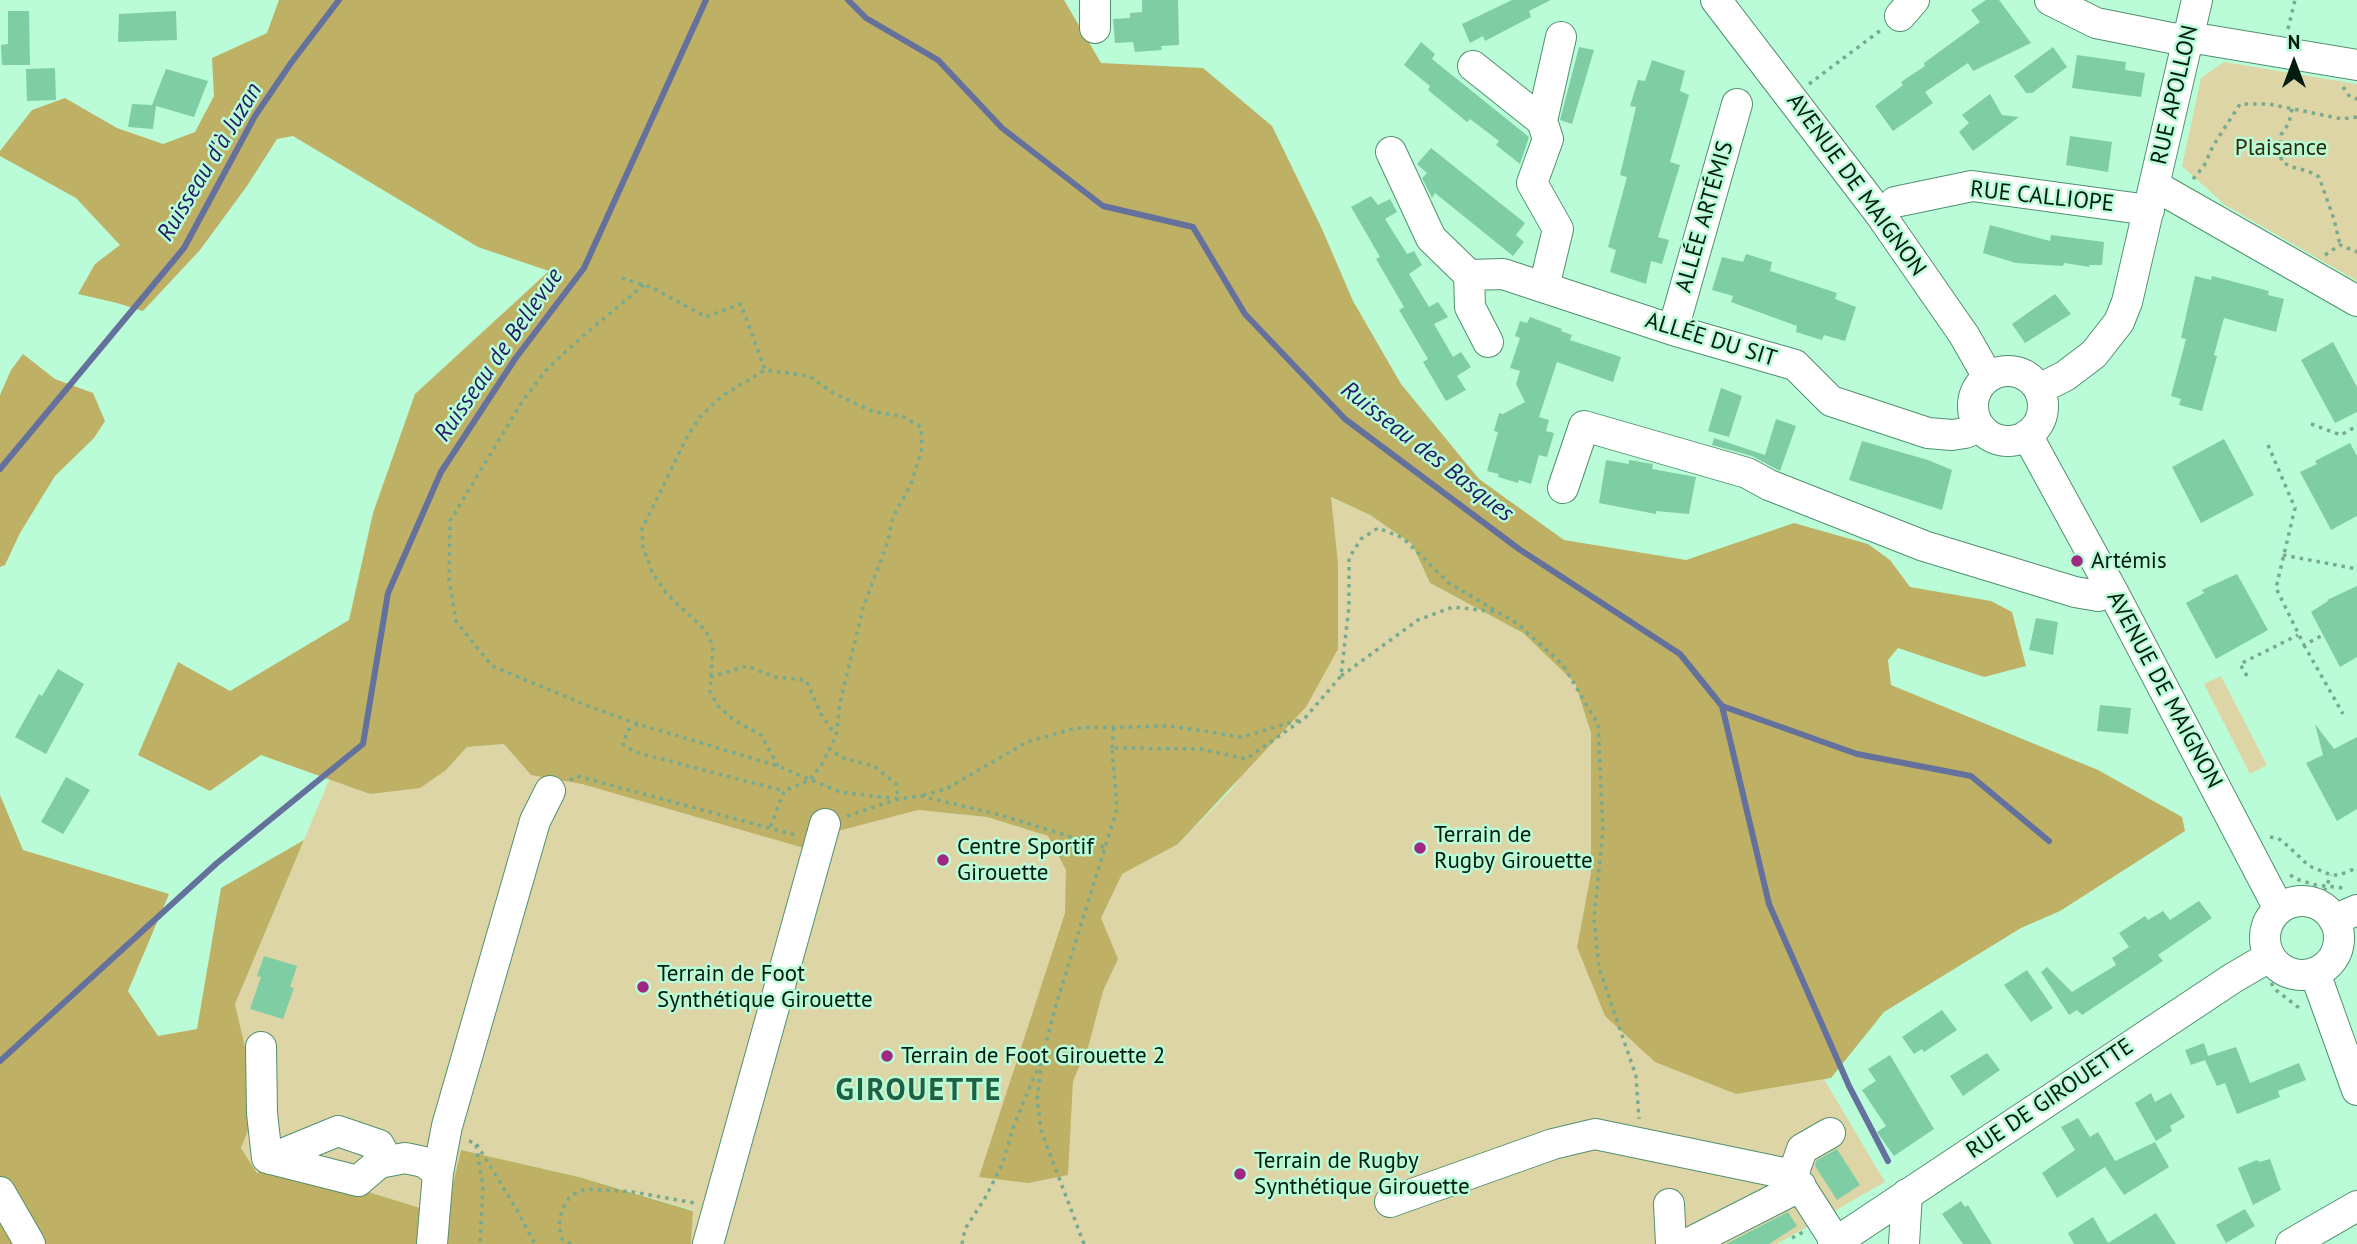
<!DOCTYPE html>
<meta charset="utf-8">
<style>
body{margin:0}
#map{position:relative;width:2357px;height:1244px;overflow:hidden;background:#bafcd7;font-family:"PT Sans",sans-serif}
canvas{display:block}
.north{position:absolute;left:2259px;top:28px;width:70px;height:70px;-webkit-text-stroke:5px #bafcd7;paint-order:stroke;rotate:0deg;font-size:19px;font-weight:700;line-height:28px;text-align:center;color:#021c10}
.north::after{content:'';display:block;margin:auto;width:24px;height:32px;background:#021c10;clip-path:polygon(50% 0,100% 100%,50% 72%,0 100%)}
</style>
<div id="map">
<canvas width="2357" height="1244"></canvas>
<div class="north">N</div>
</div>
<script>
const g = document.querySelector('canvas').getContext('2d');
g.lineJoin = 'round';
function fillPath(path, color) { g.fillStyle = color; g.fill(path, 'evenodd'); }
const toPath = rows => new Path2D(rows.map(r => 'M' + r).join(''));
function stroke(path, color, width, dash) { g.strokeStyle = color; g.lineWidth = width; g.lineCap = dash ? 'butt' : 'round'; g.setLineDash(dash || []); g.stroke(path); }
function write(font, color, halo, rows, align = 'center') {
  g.font = font + ' "PT Sans",sans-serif'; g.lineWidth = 5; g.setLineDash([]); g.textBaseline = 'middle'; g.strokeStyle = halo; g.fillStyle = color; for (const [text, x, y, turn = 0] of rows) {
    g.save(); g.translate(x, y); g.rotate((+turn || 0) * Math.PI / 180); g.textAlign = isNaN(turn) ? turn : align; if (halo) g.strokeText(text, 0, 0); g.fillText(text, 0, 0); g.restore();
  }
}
fillPath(toPath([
 [2224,62,2357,84,2357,281,2225,205,2182,166,2201,78],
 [1330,497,1370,515,1412,544,1430,583,1523,633,1575,683,1591,733,1591,873,1577,947,1736,1094,1824,1079,1885,1182,1777,1244,691,1244,693,1210,579,1177,461,1150,451,1192,420,1208,276,1163,257,1173,241,1148,252,1121,249,1064,235,1004,330,778,370,794,446,770,467,747,504,744,918,810,987,817,1048,836,1178,844,1230,791,1262,747,1338,563],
 [2221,676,2267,765,2250,774,2204,684]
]), '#ddd5a6');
fillPath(toPath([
 [279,0,1064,0,1101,63,1203,68,1272,126,1322,229,1353,301,1401,384,1479,479,1564,540,1686,560,1794,523,1868,544,1890,560,1910,587,1991,601,2012,612,2026,666,1984,677,1898,648,1888,660,1891,685,2098,770,2182,817,2185,831,2060,911,2021,928,1884,1012,1831,1078,1736,1094,1655,1062,1605,1016,1577,947,1591,873,1591,733,1575,683,1523,633,1430,583,1412,544,1370,515,1331,497,1338,563,1338,649,1306,707,1178,844,1122,874,1101,918,1118,959,1103,991,1089,1044,1073,1081,1068,1175,1028,1183,979,1177,1065,913,1066,870,1048,836,987,817,918,810,834,832,804,848,582,784,531,775,504,744,467,747,446,770,420,788,370,794,261,755,210,791,138,755,178,662,230,691,349,620,373,513,415,394,549,271,478,247,293,136,277,139,247,186,200,250,143,311,117,303,78,294,95,264,120,245,76,198,0,156,0,151,32,110,65,98,117,128,163,144,195,132,214,96,212,58,267,33],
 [23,354,55,379,93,393,105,421,94,438,55,476,20,533,5,565,0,567,0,395,11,370],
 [0,795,23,850,169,894,128,991,158,1036,197,1029,221,888,304,840,235,1004,249,1064,252,1121,241,1148,257,1173,276,1163,420,1208,451,1192,461,1150,579,1177,693,1211,691,1244,0,1244]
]), '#beb165');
stroke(toPath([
 [848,0,866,18,938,60,1002,128,1103,206,1193,227,1245,314,1345,419,1519,549,1680,654,1722,706,1857,754,1971,776,2049,841],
 [0,469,184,248,255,116,291,63,339,0],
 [1722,706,1769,904,1849,1086,1888,1161],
 [0,1061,217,863,363,744,388,593,441,472,515,359,584,268,706,0]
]), '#65719d', 6);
fillPath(toPath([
 [1142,0,1178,0,1179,45,1161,46,1162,50,1135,52,1133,42,1115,43,1113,19,1130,18,1130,13,1142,12],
 [1512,0,1551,0,1529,11,1531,17,1485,41,1483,36,1470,43,1462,24],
 [1986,0,1999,0,2031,43,1973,71,1968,63,1925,92,1933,103,1893,131,1875,106,1903,85,1901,82,1925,66,1924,63,1980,22,1971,10],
 [8,11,29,11,30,65,2,65,1,45,8,44],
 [176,11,177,40,118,42,119,14],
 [1421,42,1435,54,1432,59,1529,137,1520,164,1496,145,1499,141,1470,119,1467,122,1428,90,1430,86,1404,65],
 [1579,47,1594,50,1572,124,1560,120],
 [2053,47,2067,67,2032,93,2026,93,2014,76],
 [2077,55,2126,62,2125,70,2145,73,2141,97,2072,88],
 [1652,60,1685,71,1680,91,1689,95,1670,162,1680,165,1658,237,1669,240,1662,264,1651,261,1646,284,1610,272,1616,250,1608,247,1627,177,1620,175,1636,107,1630,106,1638,80,1645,81],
 [55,68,56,100,27,101,26,69],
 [166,69,208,81,194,117,156,106,153,129,128,127,132,104,152,105],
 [1990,94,2002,115,2019,117,1973,151,1959,132,1969,123,1962,115],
 [2070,136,2112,142,2108,172,2066,165],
 [1431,148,1525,223,1516,235,1524,242,1513,256,1435,193,1432,198,1422,178,1427,173,1417,164],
 [1371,196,1378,205,1390,199,1397,212,1385,219,1407,254,1414,251,1422,265,1409,274,1429,307,1438,302,1448,317,1434,324,1453,357,1461,352,1471,367,1457,376,1466,390,1446,401,1423,362,1428,359,1399,310,1404,307,1376,259,1380,257,1351,207],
 [1990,225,2050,241,2051,235,2104,242,2102,265,2089,265,2090,267,2064,263,2063,266,2016,263,1983,253],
 [1746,254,1772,262,1770,271,1837,293,1835,299,1856,307,1845,341,1824,335,1822,340,1796,332,1797,326,1731,302,1733,296,1712,290,1722,257,1743,262],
 [2195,276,2211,280,2212,276,2269,291,2268,295,2284,299,2276,332,2224,318,2214,355,2217,356,2202,411,2179,405,2181,399,2171,396,2186,339,2181,338],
 [2055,294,2071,314,2025,343,2012,324],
 [1530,317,1562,329,1561,331,1572,335,1570,340,1621,357,1613,382,1557,362,1539,417,1549,420,1546,431,1554,433,1547,457,1539,455,1531,484,1519,480,1518,483,1498,477,1499,474,1487,471,1498,432,1494,431,1499,413,1503,414,1525,402,1516,384,1520,371,1510,368,1520,338,1515,336,1520,321,1527,323],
 [2333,342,2357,387,2357,412,2335,423,2301,360],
 [1721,388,1742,396,1729,437,1708,431],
 [1776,419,1796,426,1780,471,1752,456,1712,445,1714,438,1765,455],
 [2224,439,2254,495,2201,523,2172,467],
 [1862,441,1928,460,1952,470,1942,510,1849,480],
 [2350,443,2357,456,2357,516,2331,530,2300,472,2317,464,2315,461],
 [1606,460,1629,464,1629,460,1653,464,1652,469,1696,477,1689,514,1656,511,1656,514,1599,503],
 [2237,574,2268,630,2216,659,2186,603,2204,593,2202,590],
 [2357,586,2357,657,2340,667,2311,612,2328,601,2327,600],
 [2036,618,2058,622,2053,655,2029,650],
 [58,669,84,684,46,754,15,737,39,694,42,696],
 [2100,705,2131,708,2128,734,2097,731],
 [2315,724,2334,749,2357,737,2357,809,2337,821,2306,763,2323,755],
 [66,777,90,790,63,834,41,822],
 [2199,901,2212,918,2158,955,2163,961,2082,1015,2077,1010,2069,1015,2041,972,2047,967,2072,992,2116,965,2112,958,2129,947,2119,933,2145,916,2148,920,2163,911,2170,920],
 [264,956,297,966,290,987,294,988,283,1019,250,1009,261,977,257,976],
 [2027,970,2053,1008,2031,1022,2004,985],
 [1942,1010,1957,1030,1924,1052,1922,1049,1914,1054,1902,1037],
 [2204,1043,2208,1056,2236,1047,2250,1083,2299,1063,2306,1080,2278,1091,2280,1097,2237,1114,2225,1083,2217,1086,2205,1060,2191,1065,2185,1050],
 [1987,1053,2000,1070,1963,1096,1950,1076],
 [1890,1055,1934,1129,1894,1156,1877,1132,1886,1126,1862,1090,1876,1081,1868,1069],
 [2151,1093,2155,1102,2171,1093,2185,1117,2170,1126,2172,1131,2156,1141,2135,1103],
 [2078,1118,2090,1137,2098,1132,2115,1161,2111,1163,2155,1142,2169,1167,2124,1195,2105,1167,2057,1198,2042,1173,2075,1150,2061,1127],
 [1837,1149,1860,1185,1837,1200,1815,1166,1816,1161],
 [2270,1159,2281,1190,2253,1205,2238,1168,2257,1160,2259,1162],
 [1961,1201,1965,1207,1968,1205,1992,1244,1963,1244,1942,1214],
 [2245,1209,2255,1226,2226,1243,2216,1225],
 [1788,1212,1797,1226,1769,1244,1726,1244],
 [2156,1213,2176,1244,2074,1244,2068,1233,2093,1217,2108,1243]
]), '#7fcda4');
const minor = toPath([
 [1095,0,1095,28],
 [1716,0,1880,214,1964,335,1988,377],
 [2050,0,2096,23,2171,38,2201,39,2357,65],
 [1900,16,1914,0],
 [1473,66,1542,121],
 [1391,152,1431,238,1469,275,1470,307,1488,342],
 [2153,191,2166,192,2357,301],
 [1895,202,1972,186,2149,210],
 [1469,275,1503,274,1673,330,1795,365,1831,401,1928,433,1952,435,1965,433,1980,427],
 [1544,287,1558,229,1532,183,1548,139,1542,121,1561,37],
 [1673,330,1737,104],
 '1973 406a35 35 0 1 1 70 0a35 35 0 1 1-70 0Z',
 [2039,389,2065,376,2094,354,2119,322,2127,302,2197,0],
 [2027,435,2113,592,2279,909],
 [1563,488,1584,426,1747,473,1769,485,1924,546,2075,592,2098,596,2113,592],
 '2265 938a37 37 0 1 1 74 0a37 37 0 1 1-74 0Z',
 [2334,920,2357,910],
 [2315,973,2357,1090],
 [261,1047,262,1113,267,1158,358,1181,379,1163,405,1158,424,1162,438,1173,432,1244],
 [270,1159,338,1131,379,1145,388,1161],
 [438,1173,447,1126,535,821,550,791],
 [1793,1175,1802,1149,1830,1133],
 [0,1192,30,1244],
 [1390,1202,1553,1144,1595,1134,1793,1175,1836,1242],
 [1669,1204,1671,1244],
 [708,1244,825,824],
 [1687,1244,1801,1186],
 [1833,1244,2233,978,2269,957],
 [1904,1244,1907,1194],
 [2291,1244,2357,1206]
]);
stroke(minor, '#51906f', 32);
stroke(toPath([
 [2288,29,2295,0],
 [1809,84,1881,30],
 [2343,87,2350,97,2357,99],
 [2292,109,2289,123,2281,135,2279,150,2282,162,2292,167,2308,171,2319,177,2334,219,2340,245],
 [2193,179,2204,166,2213,146,2240,104,2269,104,2342,119,2357,117],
 [2325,255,2340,245,2357,252],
 [622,278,653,288,706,317,741,304,765,370],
 [644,285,583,336,548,368,523,400,450,521,449,579,456,621,492,666,591,707,638,724,778,766,840,792,898,799,896,784,874,766,843,758,830,750],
 [2311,424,2341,435,2357,426],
 [2268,445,2295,508,2276,588,2304,645,2323,635],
 [2283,555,2357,569],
 [2304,645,2343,714],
 [1341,676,1418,620,1453,607,1497,612],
 [2247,676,2240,664,2298,635],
 [710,677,747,666,775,677,806,680,821,714,835,734],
 [638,724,628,730,623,744,635,752,784,791,770,828],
 [1112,748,1114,726],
 [778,766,761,735,734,720,718,706,710,691,713,647,706,631,666,593,652,572,643,547,642,529,687,437,700,417,722,396,765,370,809,376,833,393,874,412,902,416,921,427,922,448,911,484,893,517,887,544,863,608,840,703,836,736,822,764,810,780,784,791],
 [570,780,577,776,799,836],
 [923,795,946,789,1027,742,1076,728,1170,726,1242,737,1299,720],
 [847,816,898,799,921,796,1000,815,1104,847],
 [2270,837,2278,838,2288,846,2309,866,2331,875,2339,875,2357,868],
 [2290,875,2299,880,2316,885,2343,888],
 [2321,899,2331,875],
 [2271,983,2277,991,2302,1010],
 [469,1141,476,1143,517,1210,535,1244],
 [476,1145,483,1187,480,1244],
 [1792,1238,1803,1232],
 [571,1244,562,1239,559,1226,562,1210,569,1198,577,1192,587,1189,633,1192,695,1203],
 [962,1244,965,1229,985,1198,1002,1165,1014,1125,1040,1063],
 [1084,1244,1041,1130,1037,1099,1042,1058,1056,1005,1117,809,1112,748,1201,749,1246,759,1305,718,1341,676,1349,606,1349,558,1361,539,1378,528,1403,538,1449,583,1518,624,1563,665,1598,724,1603,830,1594,919,1599,968,1636,1076,1639,1119]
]), '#77aa8e', 3.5, [3.5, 5]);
stroke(minor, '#fff', 30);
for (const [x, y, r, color] of [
 [2077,561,7,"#9e2882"],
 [1420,848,7,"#9e2882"],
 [943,860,7,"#9e2882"],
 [643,987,7,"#9e2882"],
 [887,1056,7,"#9e2882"],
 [1240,1174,7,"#9e2882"]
]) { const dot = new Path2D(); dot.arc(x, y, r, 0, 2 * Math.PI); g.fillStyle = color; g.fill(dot); stroke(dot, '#bafcd7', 2.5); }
write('23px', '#021c10', '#bafcd7', [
 ["RUE APOLLON",2175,95,-77],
 ["AVENUE DE MAIGNON",1856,185,54],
 ["RUE CALLIOPE",2042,197,6],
 ["ALLÉE ARTÉMIS",1705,217,-74],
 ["ALLÉE DU SIT",1711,340,17],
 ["AVENUE DE MAIGNON",2164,690,62],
 ["RUE DE GIROUETTE",2050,1099,-34]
]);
write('23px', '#2f2a07', '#bafcd7', [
 ["Plaisance",2281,148]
]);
write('23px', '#021c10', '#bafcd7', [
 ["Artémis",2091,561],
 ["Terrain de",1434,835],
 ["Rugby Girouette",1434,861],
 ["Centre Sportif",957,847],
 ["Girouette",957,873],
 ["Terrain de Foot",657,974],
 ["Synthétique Girouette",657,1000],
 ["Terrain de Foot Girouette 2",901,1056],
 ["Terrain de Rugby",1254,1161],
 ["Synthétique Girouette",1254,1187]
], 'left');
write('italic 24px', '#221967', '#bafcd7', [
 ["Ruisseau d'à Juzan",210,162,-59],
 ["Ruisseau de Bellevue",499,355,-55],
 ["Ruisseau des Basques",1427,452,38]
]);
g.letterSpacing = '2px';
write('bold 30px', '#1f6042', '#bafcd7', [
 ["GIROUETTE",919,1091]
]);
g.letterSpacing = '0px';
</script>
